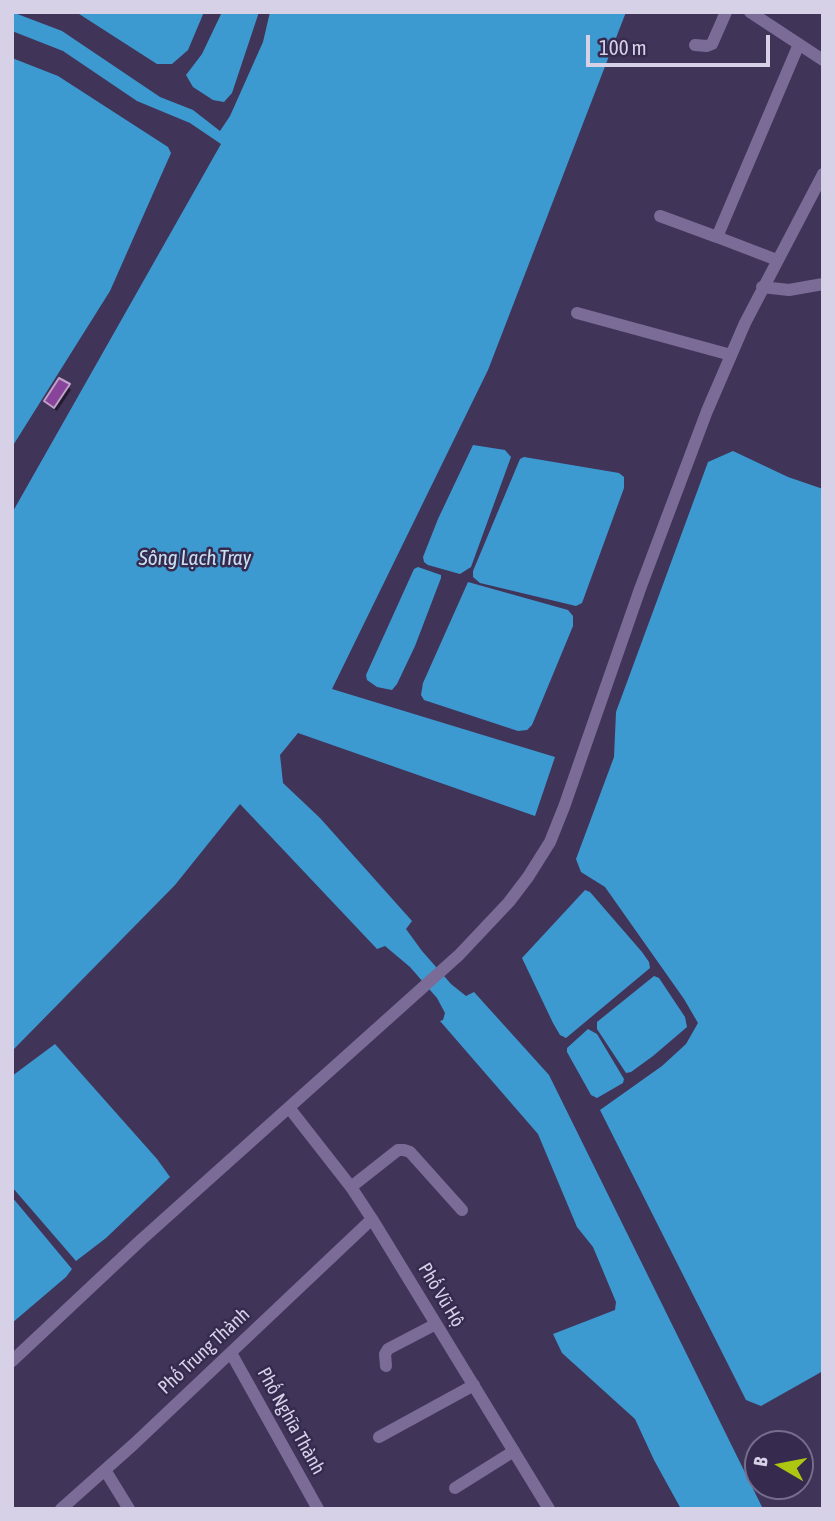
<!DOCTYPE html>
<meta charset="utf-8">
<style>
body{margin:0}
#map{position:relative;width:835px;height:1521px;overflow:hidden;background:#413459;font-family:"Asap Condensed",sans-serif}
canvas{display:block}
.frame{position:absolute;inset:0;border:14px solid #d7d1e8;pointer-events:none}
.north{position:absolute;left:744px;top:1430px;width:70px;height:70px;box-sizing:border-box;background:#362a4e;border:2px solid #766d8c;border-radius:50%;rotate:280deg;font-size:19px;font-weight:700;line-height:28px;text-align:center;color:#d7d1e8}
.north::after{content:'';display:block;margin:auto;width:24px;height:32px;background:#acc612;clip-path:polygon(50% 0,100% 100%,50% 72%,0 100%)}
.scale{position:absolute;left:586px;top:35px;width:184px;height:32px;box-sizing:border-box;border:4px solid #d7d1e8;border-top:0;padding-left:9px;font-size:21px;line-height:24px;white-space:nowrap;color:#d7d1e8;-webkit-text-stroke:5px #362a4e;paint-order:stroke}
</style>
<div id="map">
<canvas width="835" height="1521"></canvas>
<div class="frame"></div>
<div class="north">B</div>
<div class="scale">100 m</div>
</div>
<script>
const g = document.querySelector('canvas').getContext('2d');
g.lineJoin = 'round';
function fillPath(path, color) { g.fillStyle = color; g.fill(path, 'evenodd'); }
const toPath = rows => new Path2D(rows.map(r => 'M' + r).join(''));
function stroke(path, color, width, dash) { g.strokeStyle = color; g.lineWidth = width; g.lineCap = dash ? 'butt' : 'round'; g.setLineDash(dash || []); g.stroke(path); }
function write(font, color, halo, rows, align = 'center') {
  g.font = font + ' "Asap Condensed",sans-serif'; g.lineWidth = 5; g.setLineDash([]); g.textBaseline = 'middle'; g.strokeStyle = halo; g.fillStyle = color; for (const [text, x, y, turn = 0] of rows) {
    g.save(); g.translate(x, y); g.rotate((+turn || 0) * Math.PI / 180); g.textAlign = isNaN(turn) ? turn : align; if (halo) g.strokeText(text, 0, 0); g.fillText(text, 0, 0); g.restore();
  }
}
fillPath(toPath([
 [12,12,62,31,160,97,193,110,220,131,230,116,263,42,270,12,626,12,488,370,332,689,555,757,535,816,298,733,280,755,283,783,320,818,412,921,406,929,422,951,451,984,466,996,474,992,549,1075,763,1509,681,1509,654,1460,635,1419,562,1353,553,1334,615,1310,616,1302,593,1247,577,1227,538,1134,440,1021,443,1020,445,1013,437,998,410,967,385,946,377,949,240,804,175,885,12,1051,12,513,221,144,190,123,137,101,63,51,12,31],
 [76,12,204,12,188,50,172,64,157,64],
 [222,12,259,12,232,93,224,102,213,100,193,87,186,75,202,54],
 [12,58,58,76,168,147,171,153,110,291,12,447],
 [473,445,505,450,511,457,471,567,460,574,428,565,424,562,423,557,438,519],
 [733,451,788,477,823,489,823,1371,761,1406,746,1400,600,1110,662,1066,686,1044,698,1023,684,999,605,887,581,872,576,859,614,757,616,712,708,462],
 [524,457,619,473,624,477,624,488,582,603,576,606,480,583,473,577,473,571,520,459],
 [418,567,441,575,441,578,415,646,397,684,392,690,377,687,367,680,366,675,414,569],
 [468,582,568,610,573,616,573,626,532,725,527,730,518,731,424,700,421,695,423,683],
 [585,890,590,892,642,952,649,962,650,968,566,1038,560,1035,553,1023,522,958],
 [654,976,659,978,685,1017,687,1027,653,1056,631,1072,626,1073,597,1029,597,1022],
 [588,1029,597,1034,624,1079,623,1083,597,1098,591,1095,567,1052,567,1048],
 [55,1044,157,1159,170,1177,106,1238,76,1261,12,1187,12,1076],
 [12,1197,72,1269,66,1277,12,1323]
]), '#3d9ad1');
fillPath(toPath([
 [68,386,71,390,57,411,49,406,46,401]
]), '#0007');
const building = toPath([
 [59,378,70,384,54,408,44,401,59,378]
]);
fillPath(building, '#88439a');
stroke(building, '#c0a1c8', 2);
stroke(toPath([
 [750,12,823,60],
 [695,45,707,46,712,44,726,12],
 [660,216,717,237],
 [777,260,717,237,799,44],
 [762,287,789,290,823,284],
 [577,313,731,355],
 [290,1109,351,1187,372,1219,549,1509],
 [351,1187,398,1150,404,1150,410,1152,462,1210],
 [231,1353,318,1509],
 [12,1361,141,1240,459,955,509,902,528,877,550,842,564,807,640,589,707,411,745,323,823,174],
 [386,1366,385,1354,388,1349,436,1324],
 [379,1437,474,1385],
 [105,1470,129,1509],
 [455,1488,514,1451],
 [61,1509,134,1444,372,1219]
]), '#7a6c97', 12);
write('19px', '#d7d1e8', '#362a4e', [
 ["Phố Vũ Hộ",441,1295,59],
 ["Phố Trung Thành",204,1351,-43],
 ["Phố Nghĩa Thành",291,1421,61]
]);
write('italic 21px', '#c8e1f2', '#362a4e', [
 ["Sông Lạch Tray",195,558]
]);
</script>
